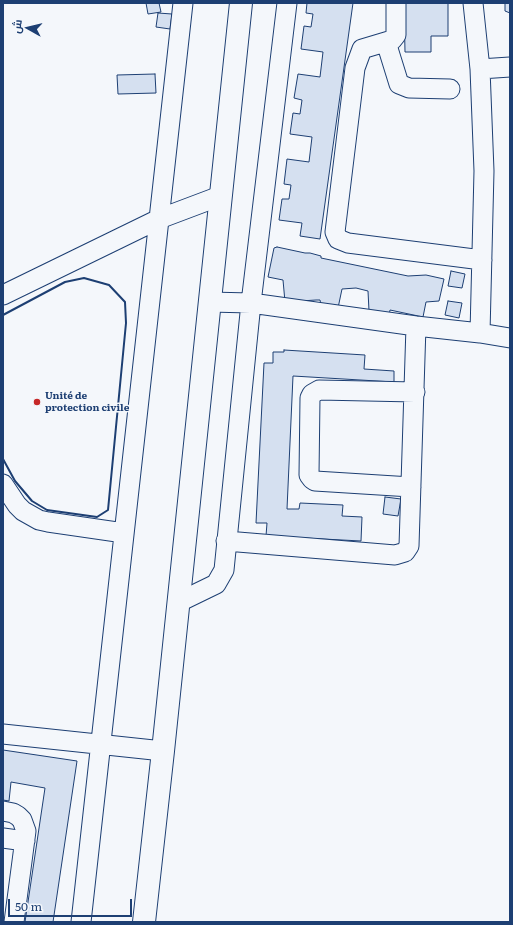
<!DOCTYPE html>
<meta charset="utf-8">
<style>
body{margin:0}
#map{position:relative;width:513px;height:925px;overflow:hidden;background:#f4f7fb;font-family:Literata,Cairo,serif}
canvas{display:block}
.frame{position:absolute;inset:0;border:4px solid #1d3f73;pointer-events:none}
.north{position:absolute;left:8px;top:8px;width:40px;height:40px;-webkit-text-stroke:3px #f4f7fb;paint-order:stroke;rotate:278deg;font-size:11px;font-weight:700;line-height:16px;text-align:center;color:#1d3f73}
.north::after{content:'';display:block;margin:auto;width:14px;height:18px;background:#1d3f73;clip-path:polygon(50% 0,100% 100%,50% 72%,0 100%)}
.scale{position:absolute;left:8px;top:899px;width:124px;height:18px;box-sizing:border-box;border:2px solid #1d3f73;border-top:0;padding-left:5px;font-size:12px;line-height:14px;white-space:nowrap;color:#1d3f73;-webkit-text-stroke:3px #f4f7fb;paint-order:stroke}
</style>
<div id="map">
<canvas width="513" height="925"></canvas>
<div class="frame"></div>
<div class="north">ش</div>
<div class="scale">50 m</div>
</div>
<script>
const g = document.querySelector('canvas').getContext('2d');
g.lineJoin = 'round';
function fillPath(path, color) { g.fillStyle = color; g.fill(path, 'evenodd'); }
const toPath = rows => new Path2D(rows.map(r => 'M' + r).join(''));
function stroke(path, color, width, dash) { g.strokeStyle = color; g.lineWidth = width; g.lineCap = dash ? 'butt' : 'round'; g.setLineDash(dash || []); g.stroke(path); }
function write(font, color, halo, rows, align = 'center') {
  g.font = font + ' Literata,serif'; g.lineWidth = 3; g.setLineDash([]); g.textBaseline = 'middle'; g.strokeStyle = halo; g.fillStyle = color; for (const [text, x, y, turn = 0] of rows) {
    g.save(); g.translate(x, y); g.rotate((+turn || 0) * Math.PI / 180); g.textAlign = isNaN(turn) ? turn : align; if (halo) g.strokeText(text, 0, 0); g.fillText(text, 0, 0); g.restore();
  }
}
const building = toPath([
 [146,3,159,3,161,12,148,14,146,3],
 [307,3,353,3,320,239,300,236,302,223,279,220,282,199,289,199,291,185,284,184,287,159,309,162,312,137,290,134,293,113,300,114,302,100,294,98,298,74,320,77,323,52,301,49,304,26,311,27,313,14,306,13,307,3],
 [404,3,448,3,448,36,431,36,431,52,405,52,404,3],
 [505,3,510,3,510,13,505,11,505,3],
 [158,13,172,14,170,29,156,27,158,13],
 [155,74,156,93,118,94,117,75,155,74],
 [277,247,305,253,310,253,321,256,321,258,408,276,426,275,444,279,439,301,426,302,423,317,390,310,389,316,369,311,368,291,356,288,342,289,338,308,321,305,320,300,316,300,285,302,283,280,268,277,274,248,277,247],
 [451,271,465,274,462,288,448,286,451,271],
 [448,301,462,303,459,318,445,315,448,301],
 [284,350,365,355,364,369,394,371,394,382,293,376,287,509,299,509,300,503,343,505,342,516,362,517,361,541,266,536,267,523,256,523,264,363,273,363,273,352,284,352,284,350],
 [385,497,401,499,398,516,383,514,385,497],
 [3,750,77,761,53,922,25,922,45,788,11,782,9,801,3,800,3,750]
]);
fillPath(building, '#d5e0f0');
stroke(building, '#1d3f73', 1);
const minor = toPath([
 [396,3,396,35,392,40,362,49,355,68,335,232,338,239,348,243,482,260],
 [473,3,480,69,484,171,480,333],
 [386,42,399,84,409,88,450,89],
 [480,69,510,67],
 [3,295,159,219,220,196],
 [209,302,251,303,416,326,480,333,510,338],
 [3,484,17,505,23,511,39,520,48,522,124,533],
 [411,487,315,481,312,479,309,475,310,398,312,394,319,390,415,392],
 [226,541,395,555,405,552,409,546,416,326],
 [179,602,216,584,224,570,251,303,287,3],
 [3,734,163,751],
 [3,811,13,813,18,816,22,820,26,831,14,922],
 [3,838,25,841],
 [81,922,183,3]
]);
const major = toPath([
 [144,922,163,751,241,3]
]);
stroke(minor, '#1d3f73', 21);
stroke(major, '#1d3f73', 24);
stroke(minor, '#f4f7fb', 19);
stroke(major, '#f4f7fb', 22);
stroke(toPath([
 [3,315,65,282,84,278,109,285,125,302,126,323,108,510,97,517,47,510,32,501,15,481,3,459]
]), '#1d3f73', 2);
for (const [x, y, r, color] of [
 [37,402,4,"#c62828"]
]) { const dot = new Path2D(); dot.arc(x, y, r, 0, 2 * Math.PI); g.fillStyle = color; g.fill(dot); stroke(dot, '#f4f7fb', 1.5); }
write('bold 10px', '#1d3f73', '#f4f7fb', [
 ["Unité de",45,396],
 ["protection civile",45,408]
], 'left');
</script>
